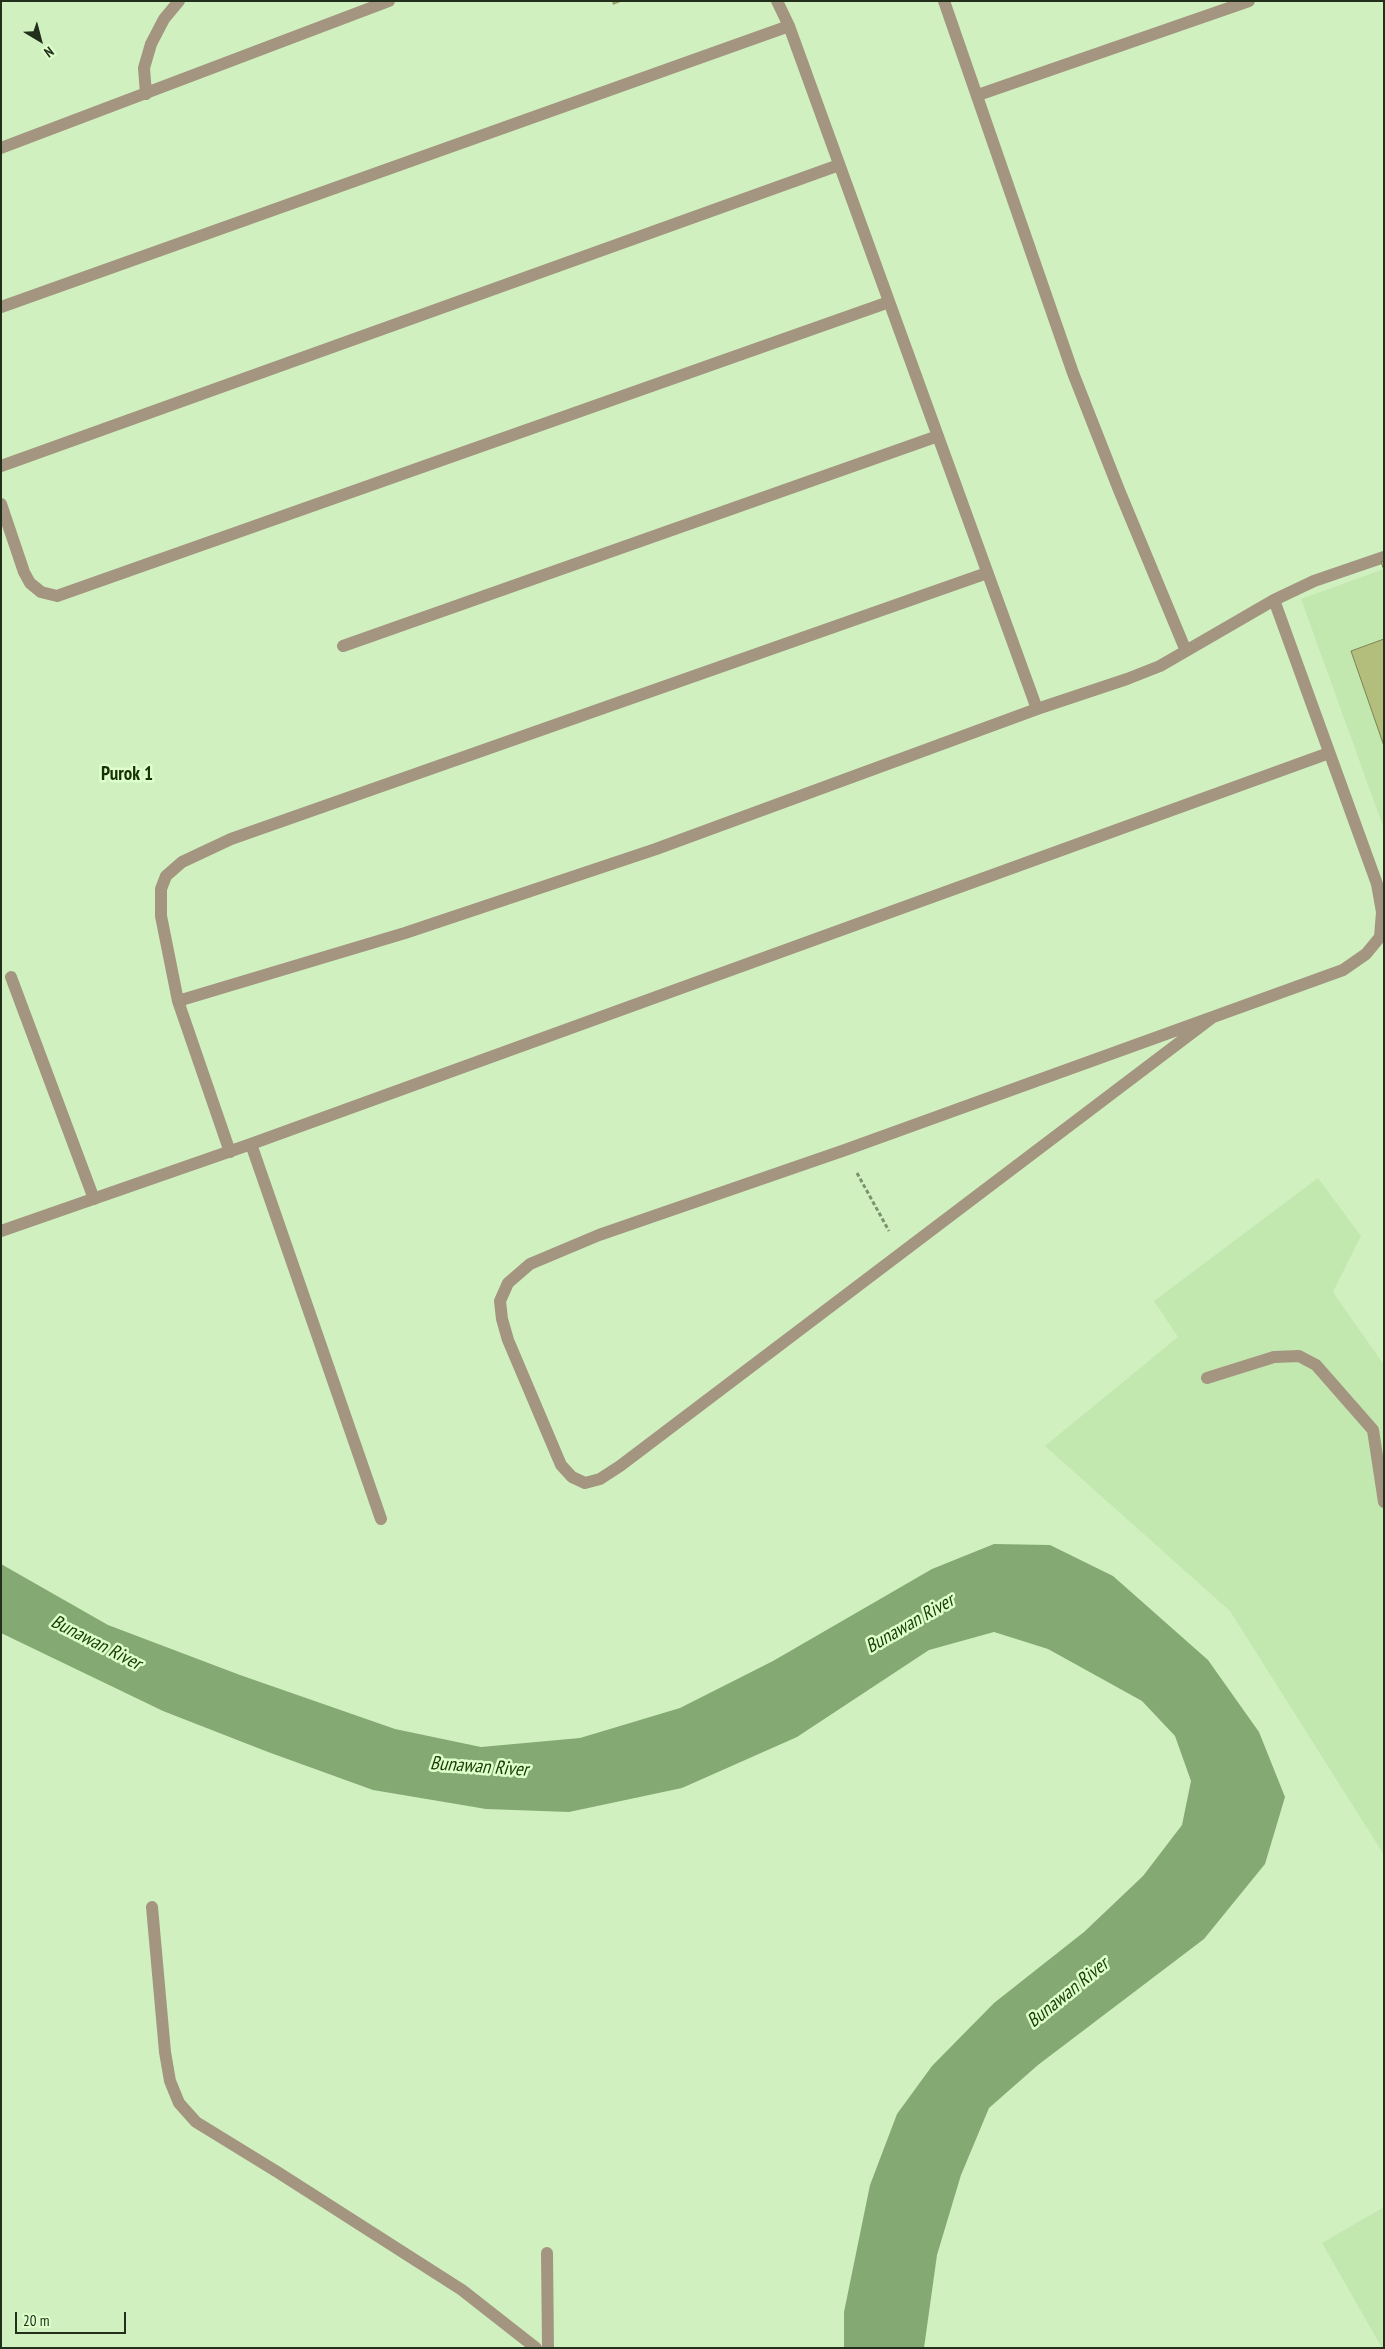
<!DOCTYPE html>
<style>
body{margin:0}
#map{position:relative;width:1385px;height:2349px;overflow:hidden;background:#d0f1bf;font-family:"PT Sans Narrow",sans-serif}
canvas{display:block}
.frame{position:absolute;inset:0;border:2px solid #222f1b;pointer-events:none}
.north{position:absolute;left:15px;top:15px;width:50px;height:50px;-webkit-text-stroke:4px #dfc;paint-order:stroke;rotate:143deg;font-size:14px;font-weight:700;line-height:20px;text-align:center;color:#222f1b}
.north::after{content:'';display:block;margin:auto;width:18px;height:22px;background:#222f1b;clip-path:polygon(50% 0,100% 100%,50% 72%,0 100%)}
.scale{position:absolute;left:15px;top:2312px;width:111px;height:22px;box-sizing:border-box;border:2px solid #222f1b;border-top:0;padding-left:6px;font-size:15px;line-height:18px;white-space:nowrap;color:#222f1b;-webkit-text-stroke:4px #dfc;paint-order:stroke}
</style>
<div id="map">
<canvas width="1385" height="2349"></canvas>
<div class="frame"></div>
<div class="north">N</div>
<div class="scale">20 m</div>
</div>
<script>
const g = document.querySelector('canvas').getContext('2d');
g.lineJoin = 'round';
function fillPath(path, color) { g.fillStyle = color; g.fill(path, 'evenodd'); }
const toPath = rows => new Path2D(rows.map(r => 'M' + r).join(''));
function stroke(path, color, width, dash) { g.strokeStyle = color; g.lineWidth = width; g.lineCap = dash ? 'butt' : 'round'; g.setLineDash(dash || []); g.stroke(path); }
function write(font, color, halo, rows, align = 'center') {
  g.font = font + ' "PT Sans Narrow",sans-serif'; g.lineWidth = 5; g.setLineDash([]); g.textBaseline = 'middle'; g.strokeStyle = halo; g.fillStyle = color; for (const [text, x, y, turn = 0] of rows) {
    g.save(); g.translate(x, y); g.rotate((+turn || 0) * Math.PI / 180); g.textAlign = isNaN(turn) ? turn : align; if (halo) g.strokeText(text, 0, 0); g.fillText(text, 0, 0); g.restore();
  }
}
fillPath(toPath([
 [1384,569,1384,829,1301,599],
 [1318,1178,1361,1236,1333,1292,1384,1365,1384,1855,1230,1611,1045,1446,1178,1337,1154,1301],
 [1384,2207,1384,2348,1382,2348,1322,2243]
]), '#c2e7af');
fillPath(toPath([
 [994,1544,1050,1545,1113,1576,1208,1660,1259,1732,1285,1797,1265,1864,1204,1939,1038,2065,989,2108,961,2175,937,2255,924,2348,844,2348,844,2312,870,2185,897,2114,932,2066,994,2003,1084,1932,1143,1876,1182,1825,1191,1781,1175,1736,1142,1701,1048,1649,994,1632,929,1650,797,1737,682,1788,569,1812,486,1809,373,1790,268,1752,163,1711,1,1633,1,1564,108,1625,240,1675,395,1729,481,1747,580,1738,680,1708,773,1661,932,1569]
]), '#85a973');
stroke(toPath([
 [857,1173,889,1231]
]), '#7b926f', 3, [4, 2.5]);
stroke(toPath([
 [11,977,94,1199],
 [1207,1378,1274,1357,1299,1356,1316,1365,1373,1430,1384,1502]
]), '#a49581', 12);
stroke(toPath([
 [777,1,789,26,1037,709],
 [944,1,1073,373,1119,490,1186,651],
 [146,94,144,68,151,44,164,19,179,1],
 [978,95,1249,1],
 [1,148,389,1],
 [1,307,789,26],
 [1,466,839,165],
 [1,504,24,572,30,583,41,592,57,596,889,302],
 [343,646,938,436],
 [178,1001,405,933,656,849,1037,709,1127,679,1160,666,1274,600,1314,581,1384,557],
 [1213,1017,620,1466,600,1479,585,1483,572,1477,561,1465,508,1340,502,1319,500,1301,508,1283,530,1264,599,1235,845,1150,1343,970,1366,954,1380,937,1382,912,1377,884,1274,600],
 [251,1144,381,1519],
 [230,1152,178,1001,161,916,161,889,166,876,182,862,231,839,987,573],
 [1,1231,251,1144,1329,753],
 [152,1907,165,2052,170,2081,179,2103,196,2122,279,2173,462,2290,536,2348],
 [547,2253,548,2348]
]), '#a49581', 12);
fillPath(toPath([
 [612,1,623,1,613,5]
]), '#9aa36b');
const building = toPath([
 [1384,561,1384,570,1381,562,1384,561],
 [1384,639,1384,746,1351,651,1384,639]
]);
fillPath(building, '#b3bd7c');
stroke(building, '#7d8457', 1);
write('bold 19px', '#173104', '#dfc', [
 ["Purok 1",127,775]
]);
write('italic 19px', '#1b3c01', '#dfc', [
 ["Bunawan River",910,1624,-30],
 ["Bunawan River",96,1643,27],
 ["Bunawan River",479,1767,4],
 ["Bunawan River",1068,1993,-39]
]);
</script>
